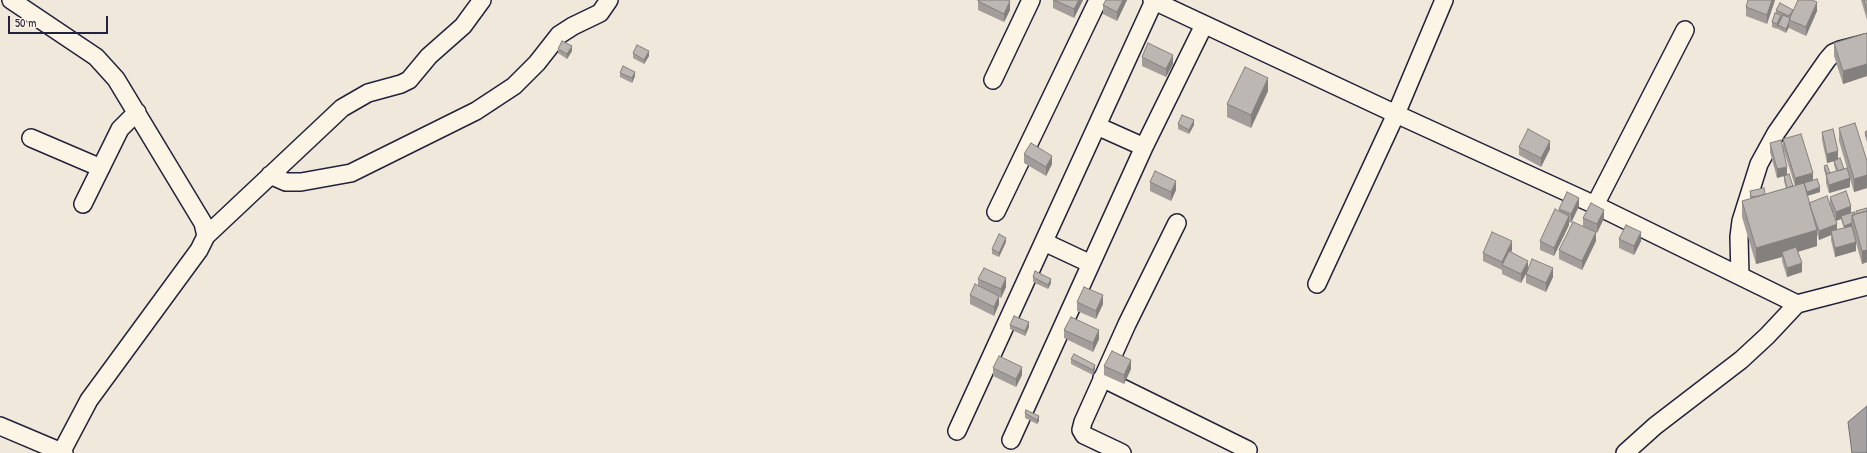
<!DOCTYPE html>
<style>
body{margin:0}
#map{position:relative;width:1867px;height:453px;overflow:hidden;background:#efe8db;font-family:"Patrick Hand",sans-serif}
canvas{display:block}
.scale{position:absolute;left:8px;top:16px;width:100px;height:18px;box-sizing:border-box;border:2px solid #22223b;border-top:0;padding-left:5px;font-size:12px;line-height:14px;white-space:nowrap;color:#22223b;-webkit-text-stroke:3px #fcf5e5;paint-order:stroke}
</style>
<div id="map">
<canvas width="1867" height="453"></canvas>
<div class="scale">50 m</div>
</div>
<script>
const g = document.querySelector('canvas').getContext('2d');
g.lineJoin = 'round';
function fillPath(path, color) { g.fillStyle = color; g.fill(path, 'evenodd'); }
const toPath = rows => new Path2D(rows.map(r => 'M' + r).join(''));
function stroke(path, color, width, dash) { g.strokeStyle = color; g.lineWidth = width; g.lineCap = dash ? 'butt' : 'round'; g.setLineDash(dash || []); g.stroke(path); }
const water = toPath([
 [1867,406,1867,453,1852,453,1848,422,1867,406]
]);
fillPath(water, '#a6a2a2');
stroke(water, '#716f79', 1);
const minor = toPath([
 [11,0,96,57,116,79,203,223,206,236,199,250,89,400,61,453],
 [1152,0,1396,114,1595,205,1797,304,1867,286],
 [993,80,1031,0],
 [1097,126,1144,147],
 [31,138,101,168],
 [270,175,286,182,301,182,351,173,476,111,514,86,537,63,559,35,573,26,600,13,609,0],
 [83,204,120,129,137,112],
 [1595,205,1685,30],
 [996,212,1098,0],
 [206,236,342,108,368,93,401,84,409,80,429,56,463,26,482,0],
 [1044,242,1091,264],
 [1740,276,1739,237,1741,221,1759,164,1776,133,1827,60,1833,53,1840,50,1867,43],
 [1317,284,1396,114,1444,0],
 [1102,378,1248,450],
 [0,426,64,453],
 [957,431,1154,1],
 [1011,440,1144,147,1204,25],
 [1122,453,1084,435,1081,430,1083,422,1127,324,1177,223],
 [1625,453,1655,426,1741,360,1767,336,1797,304]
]);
stroke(minor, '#22223b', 20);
stroke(minor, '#fcf5e5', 17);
fillPath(toPath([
 [1053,0,1083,0,1074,18,1053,8],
 [1127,0,1117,21,1103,14,1103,5],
 [1775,0,1767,24,1746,16,1746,7],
 [1861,0,1867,0,1867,20],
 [978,1,1010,10,1004,22,978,10],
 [1776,10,1793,11,1817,11,1806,36,1789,28,1789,27,1786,33,1778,29,1778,26,1777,29,1772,27,1772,22,1776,13],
 [1867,34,1867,76,1843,84,1834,56,1834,43],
 [558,49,572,51,567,59,558,53],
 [633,53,649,56,644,64,633,58],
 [1142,57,1173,64,1166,77,1142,66],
 [620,73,635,76,632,83,620,77],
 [1268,91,1251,128,1227,117,1227,104],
 [1178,124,1194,125,1189,134,1178,129],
 [1839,128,1867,161,1867,188,1854,192,1850,179,1850,187,1829,193,1826,183,1826,176,1824,170,1824,166,1830,173,1836,171,1834,165,1834,161,1827,163,1822,140,1822,132,1844,169,1847,168,1839,141],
 [1867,131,1867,142,1865,136,1865,132],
 [1783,139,1813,180,1820,192,1807,196,1809,203,1837,230,1844,228,1841,219,1836,221,1830,205,1830,197,1851,213,1855,215,1856,214,1856,211,1867,208,1867,262,1862,264,1856,243,1856,251,1835,257,1831,240,1831,235,1819,240,1817,234,1817,246,1798,252,1802,272,1787,277,1782,261,1782,257,1756,264,1742,217,1742,201,1750,199,1750,191,1765,194,1786,188,1784,181,1784,176,1777,178,1770,152,1770,143,1787,175,1793,186,1795,186,1783,148],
 [1519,147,1550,149,1541,167,1519,155],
 [1024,154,1052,164,1046,176,1024,163],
 [1150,182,1176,190,1171,201,1150,191],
 [1579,206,1571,223,1569,222,1569,225,1554,256,1540,250,1540,241,1559,211,1559,209],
 [1583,218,1604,218,1597,233,1596,232,1596,241,1582,270,1559,259,1559,250,1583,227],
 [1619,239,1641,241,1634,255,1619,248],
 [1006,242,999,257,992,254,992,249],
 [1512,250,1510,252,1528,269,1553,277,1546,292,1526,283,1526,274,1527,272,1521,283,1502,274,1502,270,1483,261,1483,253],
 [1033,277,1051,283,1048,289,1033,282],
 [978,279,1006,287,1001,298,999,297,999,304,994,316,970,304,970,295,978,286],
 [1077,302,1103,304,1096,319,1077,311],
 [1010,325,1029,327,1025,336,1010,329],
 [1064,330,1099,339,1093,352,1064,338],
 [1071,359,1095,369,1093,375,1071,364],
 [1104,366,1131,369,1124,384,1104,375],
 [993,368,1022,375,1016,387,993,376],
 [1025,413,1039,421,1037,424,1025,418]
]), '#a29d9a');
fillPath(toPath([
 [1079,0,1083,0,1074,18,1074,9],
 [1123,0,1127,0,1117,21,1117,12],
 [1772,0,1775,0,1767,24,1767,15],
 [1010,1,1010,10,1004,22,1004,14],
 [1817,2,1817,11,1806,36,1806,27],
 [1781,15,1781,19,1777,29,1777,24],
 [1789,22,1789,27,1786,33,1786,29],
 [572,46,572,51,567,59,567,54],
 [649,51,649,56,644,64,644,60],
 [1173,55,1173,64,1166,77,1166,69],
 [1867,64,1867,76,1843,84,1843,71],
 [635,72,635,76,632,83,632,78],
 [1268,78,1268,91,1251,128,1251,115],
 [1194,120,1194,125,1189,134,1189,130],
 [1550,141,1550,149,1541,167,1541,158],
 [1838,151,1838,160,1827,163,1827,154],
 [1052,156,1052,164,1046,176,1046,167],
 [1787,167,1787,175,1777,178,1777,169],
 [1813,173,1813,182,1795,187,1795,178],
 [1867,175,1867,188,1854,192,1854,179],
 [1850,178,1850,187,1829,193,1829,185],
 [1176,181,1176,190,1171,201,1171,192],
 [1820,187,1820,192,1807,196,1807,192],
 [1579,198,1579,206,1571,223,1571,214],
 [1851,206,1851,215,1841,216,1841,219,1836,221,1836,212],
 [1604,210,1604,218,1597,233,1597,224],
 [1569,216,1569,225,1554,256,1554,248],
 [1852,223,1852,227,1844,230,1844,226],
 [1837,224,1837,233,1831,231,1831,235,1819,240,1819,231],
 [1817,230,1817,246,1783,256,1782,252,1782,257,1756,264,1756,248],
 [1596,232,1596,241,1582,270,1582,261],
 [1641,232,1641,241,1634,255,1634,246],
 [1006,238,1006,242,999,257,999,253],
 [1512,241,1512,250,1504,266,1502,265,1502,270,1502,262],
 [1856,242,1856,251,1835,257,1835,248],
 [1867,250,1867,262,1862,264,1862,251],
 [1528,261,1528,270,1521,283,1521,274],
 [1802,263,1802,272,1787,277,1787,268],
 [1553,268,1553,277,1546,292,1546,283],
 [1006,278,1006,287,1001,298,1001,289],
 [1051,279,1051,283,1048,289,1048,285],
 [1103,295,1103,304,1096,319,1096,311],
 [999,296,999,304,994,316,994,307],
 [1029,322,1029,327,1025,336,1025,331],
 [1099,330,1099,339,1093,352,1093,343],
 [1131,360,1131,369,1124,384,1124,375],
 [1095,365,1095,369,1093,375,1093,370],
 [1022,367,1022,375,1016,387,1016,379],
 [1039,416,1039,421,1037,424,1037,420]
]), '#84807d');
const building = toPath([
 [978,0,1007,0,1010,1,1004,14,978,1,978,0],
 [1054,0,1079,0,1074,9,1054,0],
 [1106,0,1123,0,1117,12,1103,5,1106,0],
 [1748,0,1772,0,1767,15,1746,7,1748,0],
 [1798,0,1812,0,1817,2,1806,27,1789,20,1798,0],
 [1864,0,1867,0,1867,12,1864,0],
 [1780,3,1793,10,1789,16,1776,10,1780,3],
 [1775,13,1781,15,1777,24,1772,22,1775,13],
 [1783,15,1790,18,1789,22,1786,29,1778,25,1783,15],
 [1867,33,1867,64,1843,71,1834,43,1867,33],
 [562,41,572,46,567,54,558,49,562,41],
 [1148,43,1173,55,1166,69,1142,57,1148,43],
 [637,45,649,51,644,60,633,53,637,45],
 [623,66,635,72,632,78,620,73,623,66],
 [1245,67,1268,78,1251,115,1227,104,1245,67],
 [1182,115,1194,120,1189,130,1178,124,1182,115],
 [1855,123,1867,161,1867,175,1854,179,1839,128,1855,123],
 [1528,129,1550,141,1541,158,1519,147,1528,129],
 [1833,129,1838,151,1827,154,1822,132,1833,129],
 [1867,131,1867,137,1865,132,1867,131],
 [1801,134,1813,173,1795,178,1783,139,1801,134],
 [1781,140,1787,167,1777,169,1770,143,1781,140],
 [1031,143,1052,156,1046,167,1024,154,1031,143],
 [1840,158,1844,169,1838,171,1834,161,1840,158],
 [1827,165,1830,173,1827,174,1824,166,1827,165],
 [1847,168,1850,178,1829,185,1826,174,1847,168],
 [1155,171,1176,181,1171,192,1150,182,1155,171],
 [1789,174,1793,186,1787,188,1784,176,1789,174],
 [1817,179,1820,187,1807,192,1804,183,1817,179],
 [1804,183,1817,230,1756,248,1742,201,1804,183],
 [1764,188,1765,194,1759,196,1751,197,1750,191,1764,188],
 [1846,191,1851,206,1836,212,1830,197,1846,191],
 [1567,192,1579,198,1571,214,1559,209,1567,192],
 [1827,196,1837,224,1819,231,1809,203,1827,196],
 [1591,203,1604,210,1597,224,1583,218,1591,203],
 [1867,208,1867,211,1856,214,1856,211,1867,208],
 [1555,209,1569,216,1554,248,1540,241,1555,209],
 [1867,211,1867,250,1862,251,1852,215,1867,211],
 [1854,212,1855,215,1852,215,1852,223,1844,226,1841,216,1854,212],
 [1573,222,1596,232,1582,261,1559,250,1573,222],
 [1626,225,1641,232,1634,246,1619,239,1626,225],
 [1852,226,1856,242,1835,248,1831,231,1852,226],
 [1492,232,1512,241,1502,262,1483,253,1492,232],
 [999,234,1006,238,999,253,992,249,999,234],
 [1796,247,1802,263,1787,268,1782,252,1796,247],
 [1509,251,1528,261,1521,274,1502,265,1509,251],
 [1532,259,1553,268,1546,283,1526,274,1532,259],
 [984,268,1006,278,1001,289,978,279,984,268],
 [1035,271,1051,279,1048,285,1033,277,1035,271],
 [975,284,999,296,994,307,970,295,975,284],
 [1084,287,1103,295,1096,311,1077,302,1084,287],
 [1014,316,1029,322,1025,331,1010,325,1014,316],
 [1071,317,1099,330,1093,343,1064,330,1071,317],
 [1112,351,1131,360,1124,375,1104,366,1112,351],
 [1074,354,1095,365,1093,370,1071,359,1074,354],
 [999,356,1022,367,1016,379,993,368,999,356],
 [1026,410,1039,416,1037,420,1025,413,1026,410]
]);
fillPath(building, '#bcb7b3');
stroke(building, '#84807d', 1);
</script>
